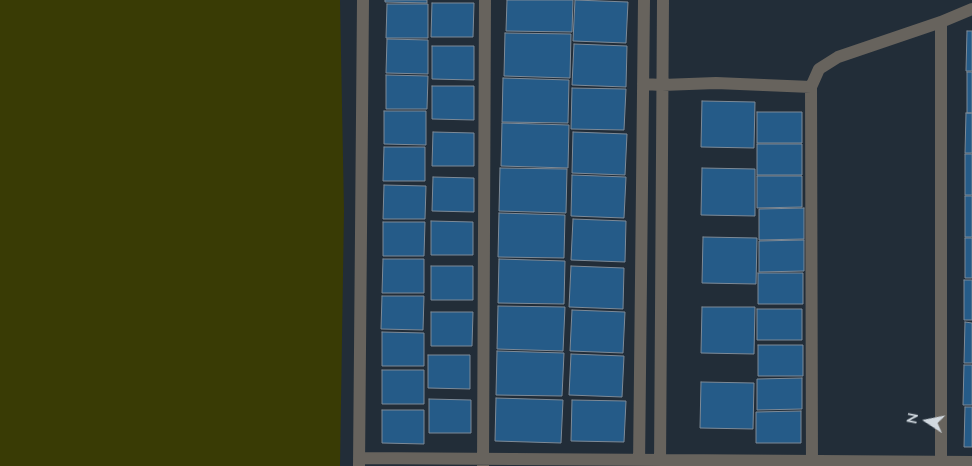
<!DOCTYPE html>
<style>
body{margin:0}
#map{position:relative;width:972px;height:466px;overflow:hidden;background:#222d38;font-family:Lato,sans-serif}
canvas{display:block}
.north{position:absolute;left:902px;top:396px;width:50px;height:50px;-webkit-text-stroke:4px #222d38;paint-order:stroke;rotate:281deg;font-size:14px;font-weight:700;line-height:20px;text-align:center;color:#d1d9e0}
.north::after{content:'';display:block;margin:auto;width:18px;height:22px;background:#d1d9e0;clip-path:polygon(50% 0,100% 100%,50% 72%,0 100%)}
</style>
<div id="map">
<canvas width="972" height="466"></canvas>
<div class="north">N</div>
</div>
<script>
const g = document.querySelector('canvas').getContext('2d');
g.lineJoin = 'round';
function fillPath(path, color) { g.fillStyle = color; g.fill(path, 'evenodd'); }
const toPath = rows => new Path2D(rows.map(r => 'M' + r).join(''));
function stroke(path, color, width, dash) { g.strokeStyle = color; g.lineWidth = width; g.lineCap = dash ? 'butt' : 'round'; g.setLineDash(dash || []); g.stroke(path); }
fillPath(toPath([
 [0,0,340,0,344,211,340,466,0,466]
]), '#393b05');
const building = toPath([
 [385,0,427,0,427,3,385,2,385,0],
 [507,0,573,0,572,32,506,31,507,0],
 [575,0,628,2,626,43,573,41,575,0],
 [432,3,474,3,473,37,431,37,432,3],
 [387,4,428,4,428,38,386,38,387,4],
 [967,31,972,31,972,71,966,71,967,31],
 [505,33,571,34,570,78,504,76,505,33],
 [387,39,428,40,428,74,386,73,387,39],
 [574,44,627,46,626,87,572,85,574,44],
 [432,46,474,46,474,80,432,79,432,46],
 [967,72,972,72,972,113,967,113,967,72],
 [386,75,428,76,427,109,386,109,386,75],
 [503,78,569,80,568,123,502,122,503,78],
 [432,86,474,86,474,120,432,119,432,86],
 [572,88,626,89,624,130,571,129,572,88],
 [702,101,755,102,754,148,701,147,702,101],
 [384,111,426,111,426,145,384,144,384,111],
 [757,112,802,112,802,143,757,143,757,112],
 [966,113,972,113,972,153,965,153,966,113],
 [502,123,569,125,568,168,501,166,502,123],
 [433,132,474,133,474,166,432,166,433,132],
 [573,132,627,134,625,175,572,173,573,132],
 [757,144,802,144,802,175,757,175,757,144],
 [384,147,425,147,425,181,383,181,384,147],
 [965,154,972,154,972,195,965,195,965,154],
 [500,168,567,169,566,213,499,211,500,168],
 [702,168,755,169,755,216,701,215,702,168],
 [572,175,626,177,624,218,571,216,572,175],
 [757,176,802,176,802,207,757,208,757,176],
 [433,177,474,178,474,212,432,211,433,177],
 [384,185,426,186,425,219,383,219,384,185],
 [965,196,972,196,972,237,965,237,965,196],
 [804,208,804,239,759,240,759,209,804,208],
 [499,213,565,215,564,258,498,257,499,213],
 [573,219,626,221,625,262,571,260,573,219],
 [431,221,473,222,473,255,431,255,431,221],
 [383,222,425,222,424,256,383,256,383,222],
 [703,237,757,238,756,284,702,283,703,237],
 [965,238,972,238,972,278,965,278,965,238],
 [804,240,804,271,759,272,759,241,804,240],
 [383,259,424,259,424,293,382,293,383,259],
 [499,259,565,261,564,304,498,303,499,259],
 [431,266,473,266,473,300,431,300,431,266],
 [571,266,624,268,623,309,569,307,571,266],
 [758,273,803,273,803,304,758,304,758,273],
 [964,280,972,280,972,320,964,320,964,280],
 [382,296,424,296,423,330,381,329,382,296],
 [498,306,565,307,563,351,497,349,498,306],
 [702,307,755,307,754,354,701,353,702,307],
 [757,309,802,309,802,340,757,340,757,309],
 [572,310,625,312,623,353,570,351,572,310],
 [431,312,473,312,472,346,431,346,431,312],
 [965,322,972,323,972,363,964,363,965,322],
 [382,332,424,333,424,366,382,366,382,332],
 [758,345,803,345,803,376,758,376,758,345],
 [497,351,564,353,562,396,496,395,497,351],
 [571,354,624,356,622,397,569,395,571,354],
 [428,355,470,355,470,389,428,388,428,355],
 [964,365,972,365,972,405,963,405,964,365],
 [382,370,424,370,424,404,382,404,382,370],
 [802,378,802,409,757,410,757,379,802,378],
 [701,382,754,383,753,429,700,428,701,382],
 [496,398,563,400,561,443,495,441,496,398],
 [429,399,471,400,471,433,429,433,429,399],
 [572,400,626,401,624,442,571,441,572,400],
 [965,407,972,407,972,447,964,447,965,407],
 [382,410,424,410,424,444,382,443,382,410],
 [801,411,801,443,756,443,756,412,801,411]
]);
fillPath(building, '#255b88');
stroke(building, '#7d8a97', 1);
stroke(toPath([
 [941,22,941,466],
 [643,84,662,85,716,83,811,87],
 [359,458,972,462],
 [359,466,363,0],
 [483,466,485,0],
 [639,466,644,0],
 [660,466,663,0],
 [812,466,811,87,819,69,838,57,941,22,972,9]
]), '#67635d', 12);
</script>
